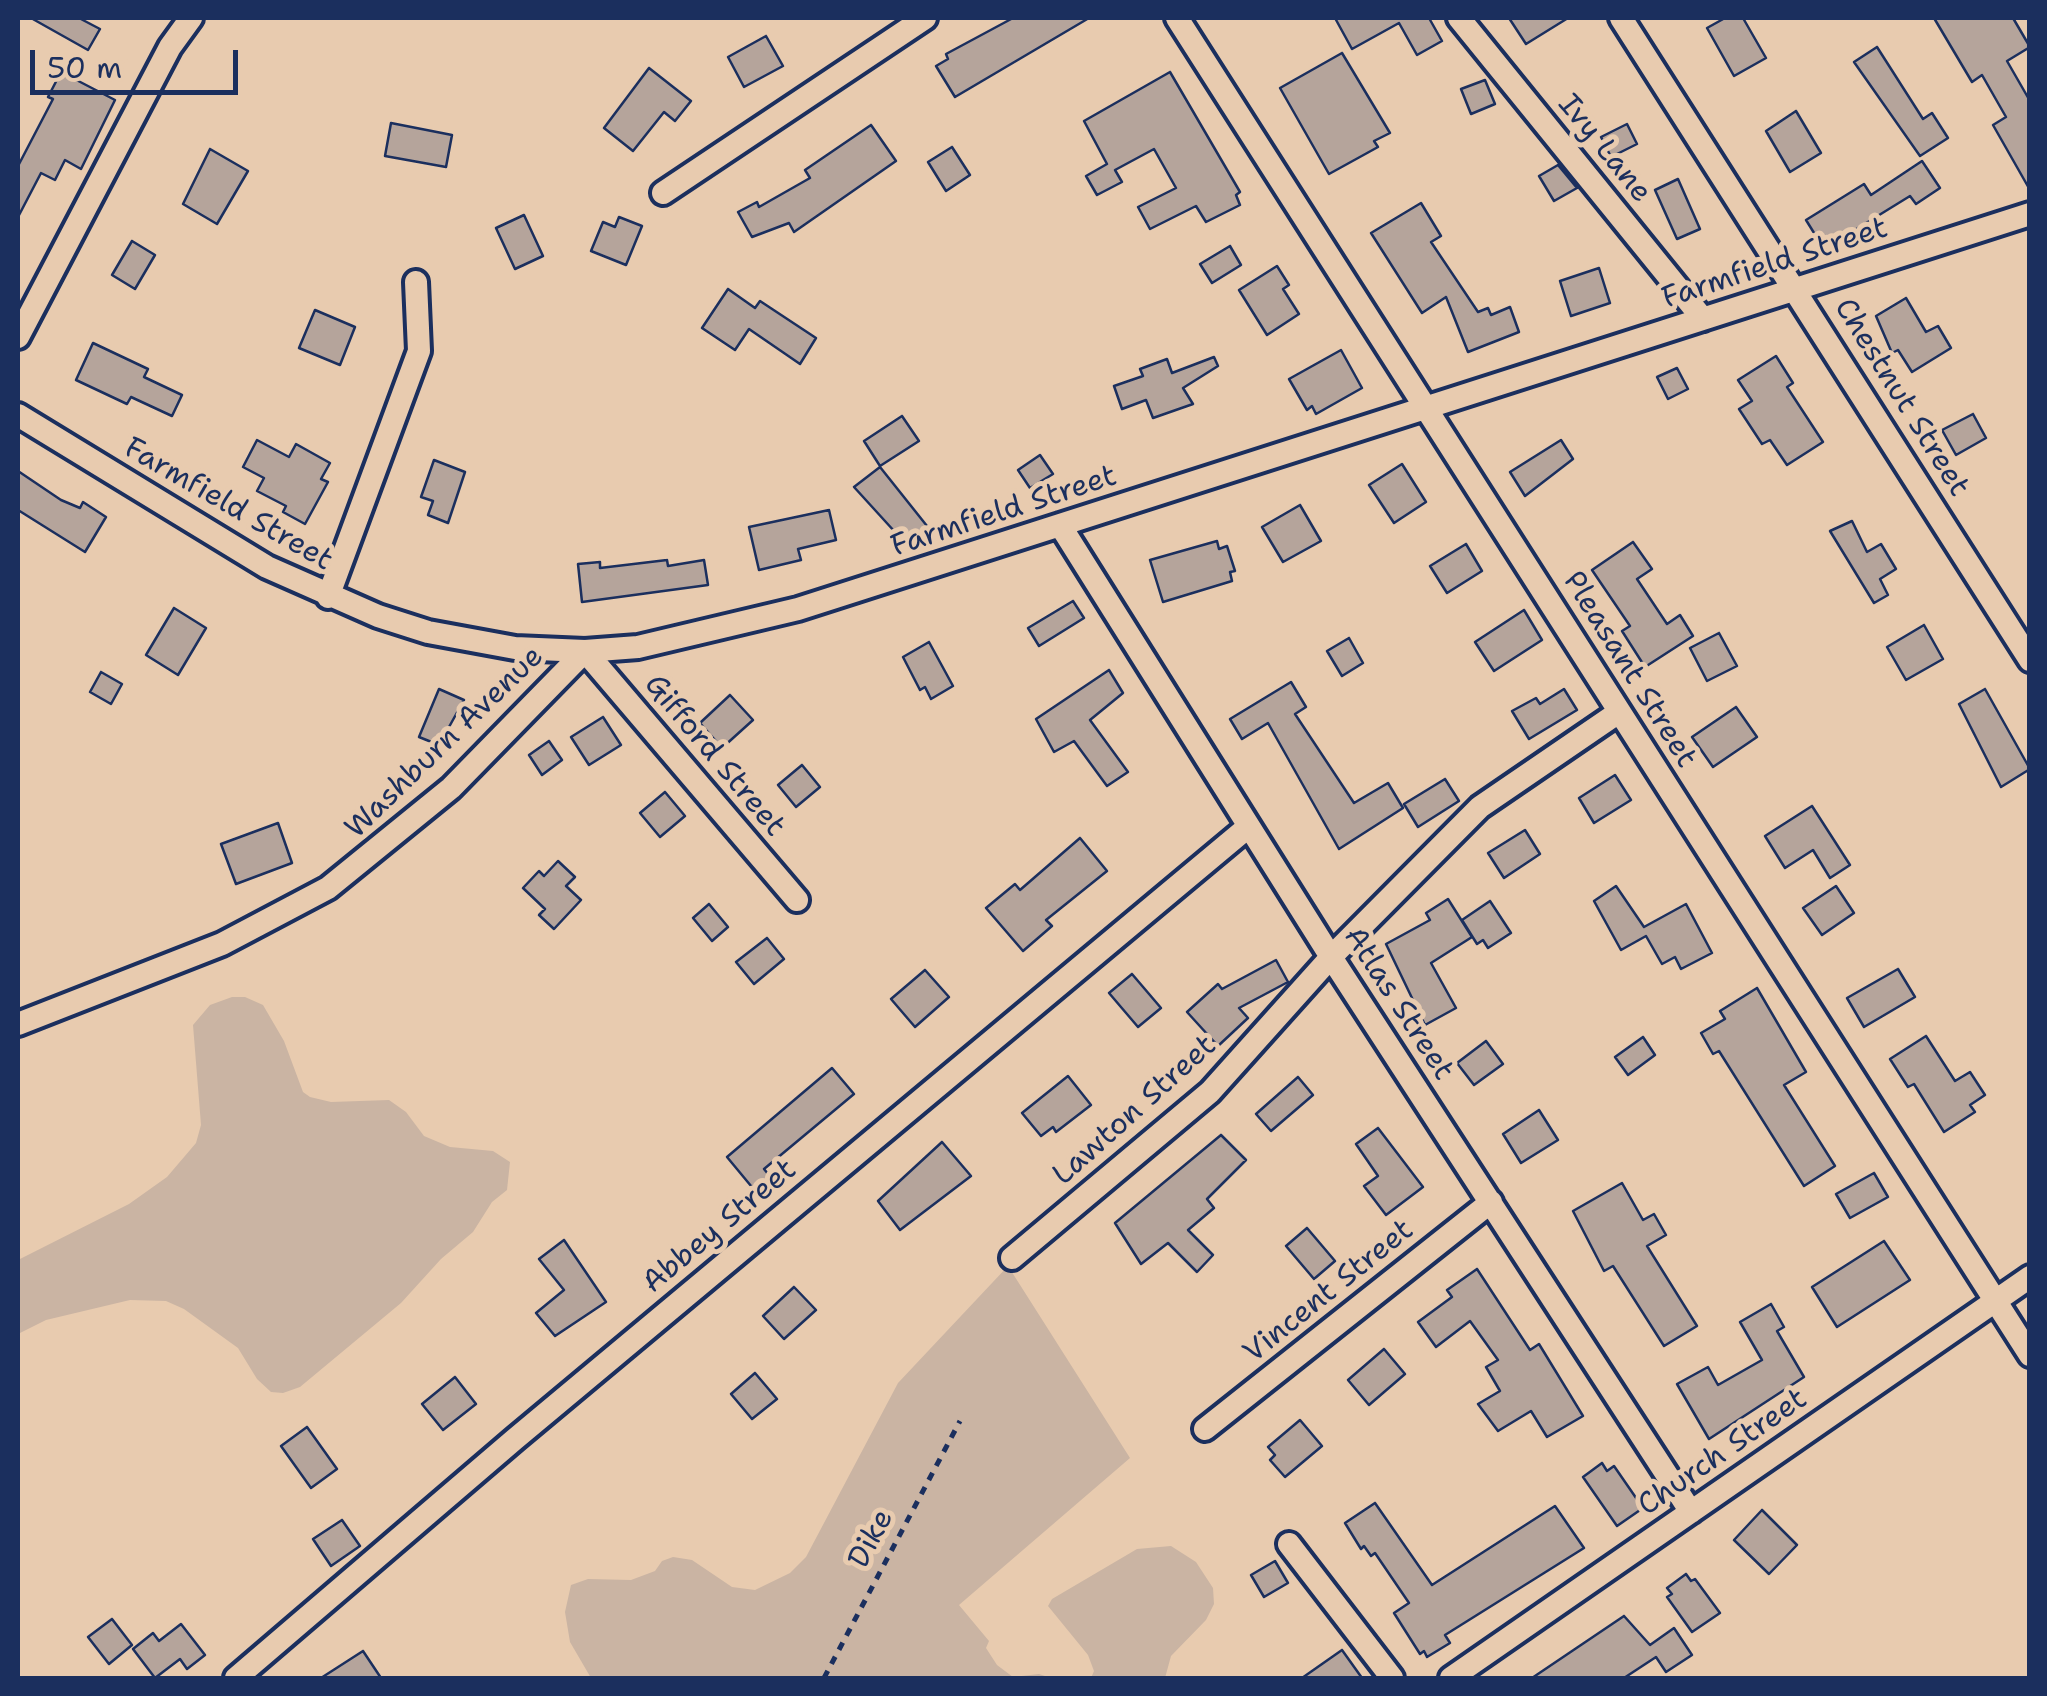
<!DOCTYPE html>
<style>
body{margin:0}
#map{position:relative;width:2047px;height:1696px;overflow:hidden;background:#e8cbaf;font-family:"Shantell Sans",sans-serif}
canvas{display:block}
.frame{position:absolute;inset:0;border:20px solid #1b2f5e;pointer-events:none}
.scale{position:absolute;left:30px;top:50px;width:208px;height:45px;box-sizing:border-box;border:5px solid #1b2f5e;border-top:0;padding-left:12px;font-size:30px;line-height:35px;white-space:nowrap;color:#1b2f5e;-webkit-text-stroke:8px #e8cbaf;paint-order:stroke}
</style>
<div id="map">
<canvas width="2047" height="1696"></canvas>
<div class="frame"></div>
<div class="scale">50 m</div>
</div>
<script>
const g = document.querySelector('canvas').getContext('2d');
g.lineJoin = 'round';
function fillPath(path, color) { g.fillStyle = color; g.fill(path, 'evenodd'); }
const toPath = rows => new Path2D(rows.map(r => 'M' + r).join(''));
function stroke(path, color, width, dash) { g.strokeStyle = color; g.lineWidth = width; g.lineCap = dash ? 'butt' : 'round'; g.setLineDash(dash || []); g.stroke(path); }
function write(font, color, halo, rows, align = 'center') {
  g.font = font + ' "Shantell Sans",sans-serif'; g.lineWidth = 10; g.setLineDash([]); g.textBaseline = 'middle'; g.strokeStyle = halo; g.fillStyle = color; for (const [text, x, y, turn = 0] of rows) {
    g.save(); g.translate(x, y); g.rotate((+turn || 0) * Math.PI / 180); g.textAlign = isNaN(turn) ? turn : align; if (halo) g.strokeText(text, 0, 0); g.fillText(text, 0, 0); g.restore();
  }
}
fillPath(toPath([
 [232,997,245,997,263,1005,284,1041,303,1092,310,1097,331,1102,389,1100,406,1112,424,1136,450,1147,493,1151,510,1162,507,1190,492,1202,473,1232,441,1259,401,1303,300,1387,283,1393,271,1392,257,1379,238,1348,184,1309,166,1301,130,1300,46,1320,18,1334,18,1260,129,1204,167,1177,196,1143,201,1125,193,1025,210,1005],
 [1008,1266,1130,1458,959,1605,989,1641,986,1648,997,1665,1013,1677,1039,1674,1051,1678,591,1678,570,1642,565,1612,571,1585,588,1579,631,1580,655,1571,662,1561,673,1557,692,1560,732,1587,755,1590,790,1573,806,1557,898,1383],
 [1171,1546,1196,1562,1213,1588,1214,1604,1206,1620,1171,1656,1165,1678,1091,1678,1094,1671,1088,1655,1048,1606,1052,1599,1137,1549]
]), '#cab4a3');
const building = toPath([
 [31,18,79,18,100,29,88,50,31,18],
 [1013,18,1089,18,955,97,936,66,948,59,946,54,1013,18],
 [1335,18,1429,18,1442,41,1417,55,1399,23,1352,49,1335,18],
 [1509,18,1568,18,1526,44,1509,18],
 [1725,18,1743,18,1766,58,1734,76,1707,28,1725,18],
 [1934,18,2013,18,2030,47,2007,61,2030,101,2030,190,1993,125,2006,117,1982,75,1972,82,1934,18],
 [766,36,783,66,744,87,728,57,766,36],
 [1877,47,1923,119,1932,113,1948,138,1920,156,1854,62,1877,47],
 [1342,53,1390,133,1374,141,1378,147,1329,174,1280,88,1342,53],
 [649,68,691,101,675,121,664,112,633,151,604,128,649,68],
 [61,72,115,100,81,169,65,160,55,180,41,173,18,217,18,166,53,99,48,97,61,72],
 [1170,72,1240,192,1236,195,1240,205,1206,222,1196,206,1150,229,1138,207,1176,188,1154,149,1115,170,1122,182,1097,195,1086,176,1107,164,1084,121,1170,72],
 [1485,80,1495,104,1471,114,1461,89,1485,80],
 [1796,111,1821,153,1790,172,1766,131,1796,111],
 [391,123,452,135,446,167,385,156,391,123],
 [1627,124,1637,144,1611,157,1601,137,1627,124],
 [871,125,896,161,794,232,789,223,752,237,738,212,757,202,759,207,810,178,805,170,871,125],
 [952,147,970,175,946,191,928,162,952,147],
 [210,149,248,171,217,224,183,204,210,149],
 [1922,161,1940,188,1916,204,1910,196,1824,249,1806,220,1864,184,1871,195,1922,161],
 [1558,165,1577,188,1554,201,1539,176,1558,165],
 [1678,179,1700,229,1677,239,1655,190,1678,179],
 [1421,203,1441,236,1431,242,1478,312,1488,308,1491,315,1510,307,1519,332,1468,352,1446,297,1422,313,1371,233,1421,203],
 [524,215,543,256,515,269,496,228,524,215],
 [619,217,642,226,626,265,591,251,603,222,615,227,619,217],
 [132,241,155,255,135,289,112,275,132,241],
 [1230,246,1241,265,1212,283,1200,264,1230,246],
 [1277,266,1289,285,1283,289,1299,314,1267,335,1239,290,1277,266],
 [1599,268,1610,303,1571,316,1560,281,1599,268],
 [728,289,755,308,760,301,816,338,800,364,749,329,735,350,702,328,728,289],
 [1906,298,1926,332,1938,326,1951,348,1912,372,1898,350,1892,353,1876,316,1906,298],
 [315,310,355,327,340,365,299,348,315,310],
 [93,343,148,369,144,377,182,395,172,416,131,397,127,404,76,380,93,343],
 [1341,350,1362,388,1316,414,1312,406,1307,410,1289,379,1341,350],
 [1776,356,1793,383,1787,387,1823,442,1787,465,1770,440,1762,444,1739,409,1752,401,1738,380,1776,356],
 [1214,357,1218,366,1183,388,1193,404,1153,418,1146,400,1122,409,1114,386,1143,376,1140,369,1167,359,1172,373,1214,357],
 [1677,368,1688,389,1668,399,1657,377,1677,368],
 [1973,414,1986,438,1956,455,1942,430,1973,414],
 [902,416,919,441,880,466,864,441,902,416],
 [257,440,289,457,296,444,330,463,321,479,328,482,305,524,283,512,286,506,257,491,264,478,243,467,257,440],
 [1561,440,1573,459,1525,496,1510,472,1561,440],
 [1040,455,1053,474,1030,488,1018,470,1040,455],
 [434,460,465,472,448,523,428,515,433,501,421,497,434,460],
 [1402,464,1426,502,1394,523,1369,485,1402,464],
 [880,467,927,526,905,543,854,487,880,467],
 [18,471,61,500,80,508,83,502,106,517,85,552,18,510,18,471],
 [1300,505,1321,541,1283,562,1262,527,1300,505],
 [829,510,836,540,798,549,801,560,759,570,749,527,829,510],
 [1852,521,1867,552,1881,544,1896,569,1880,579,1888,595,1874,603,1830,531,1852,521],
 [1217,541,1219,549,1227,546,1235,571,1230,572,1232,581,1163,602,1150,560,1217,541],
 [1633,542,1652,569,1637,579,1667,624,1680,615,1693,636,1645,667,1622,631,1630,626,1592,570,1633,542],
 [1466,544,1482,571,1447,593,1430,566,1466,544],
 [667,560,668,566,704,560,708,585,582,602,578,564,600,562,600,568,667,560],
 [1073,601,1084,618,1039,646,1028,628,1073,601],
 [174,608,206,628,178,675,146,655,174,608],
 [1524,610,1542,640,1494,671,1475,642,1524,610],
 [1924,625,1943,659,1906,680,1887,647,1924,625],
 [1719,633,1737,666,1707,681,1690,648,1719,633],
 [1349,638,1363,663,1342,676,1327,651,1349,638],
 [929,642,953,686,931,699,925,687,920,690,903,657,929,642],
 [1109,670,1123,693,1090,720,1128,772,1107,786,1074,741,1054,752,1036,719,1109,670],
 [101,672,122,684,111,704,90,692,101,672],
 [1291,682,1306,707,1295,714,1354,803,1388,783,1403,808,1339,849,1268,723,1242,739,1230,719,1291,682],
 [439,689,464,700,439,745,419,737,439,689],
 [1564,689,1577,710,1529,739,1512,711,1536,698,1540,704,1564,689],
 [1985,689,2030,769,2001,787,1959,704,1985,689],
 [730,695,753,720,722,748,700,723,730,695],
 [1736,707,1757,737,1713,767,1692,737,1736,707],
 [603,717,621,745,589,765,571,737,603,717],
 [549,741,562,760,542,775,529,755,549,741],
 [802,765,820,787,796,807,778,785,802,765],
 [1615,775,1631,800,1594,823,1579,798,1615,775],
 [1445,779,1459,801,1418,827,1404,804,1445,779],
 [665,792,685,816,660,837,640,813,665,792],
 [1812,806,1850,865,1830,878,1813,850,1785,868,1765,836,1812,806],
 [278,823,292,863,236,884,221,844,278,823],
 [1525,830,1540,854,1504,878,1488,853,1525,830],
 [1080,838,1107,871,1046,920,1052,926,1023,951,986,908,1015,884,1020,890,1080,838],
 [558,861,575,877,566,886,581,900,554,929,539,915,545,909,523,888,539,871,544,876,558,861],
 [1616,886,1644,927,1686,904,1712,953,1681,969,1675,957,1662,964,1646,936,1621,950,1594,901,1616,886],
 [1836,886,1854,913,1822,935,1803,908,1836,886],
 [1448,899,1472,937,1431,963,1456,1008,1425,1025,1386,944,1430,920,1426,913,1448,899],
 [1490,901,1511,933,1488,948,1483,940,1477,944,1462,920,1490,901],
 [709,904,728,927,712,941,693,918,709,904],
 [767,938,784,959,754,984,736,962,767,938],
 [1276,960,1288,982,1239,1008,1248,1018,1218,1046,1187,1012,1218,984,1222,989,1276,960],
 [1898,969,1915,997,1864,1027,1847,998,1898,969],
 [925,970,949,997,915,1027,891,999,925,970],
 [1132,974,1161,1008,1138,1027,1109,993,1132,974],
 [1757,988,1806,1072,1784,1085,1835,1166,1804,1186,1719,1051,1713,1054,1701,1033,1725,1019,1720,1011,1757,988],
 [1926,1036,1955,1081,1970,1072,1985,1095,1970,1105,1975,1112,1944,1132,1914,1084,1908,1087,1890,1059,1926,1036],
 [1643,1037,1655,1055,1628,1075,1615,1057,1643,1037],
 [1486,1041,1503,1064,1474,1085,1457,1063,1486,1041],
 [832,1068,854,1094,764,1169,777,1185,761,1198,727,1157,832,1068],
 [1068,1076,1091,1105,1056,1132,1053,1127,1041,1136,1022,1113,1068,1076],
 [1298,1077,1313,1095,1271,1131,1256,1114,1298,1077],
 [1539,1110,1558,1140,1521,1163,1503,1134,1539,1110],
 [1378,1128,1423,1187,1386,1215,1364,1186,1378,1176,1356,1144,1378,1128],
 [1221,1135,1246,1160,1207,1199,1214,1208,1188,1230,1213,1255,1197,1272,1168,1243,1141,1264,1115,1223,1221,1135],
 [942,1142,971,1176,900,1230,878,1201,942,1142],
 [1874,1173,1888,1197,1850,1218,1836,1194,1874,1173],
 [1622,1183,1643,1220,1654,1214,1666,1235,1647,1246,1697,1326,1664,1346,1613,1266,1604,1271,1573,1211,1622,1183],
 [1307,1228,1335,1261,1314,1279,1286,1246,1307,1228],
 [564,1240,606,1302,555,1336,536,1313,564,1290,539,1259,564,1240],
 [1884,1241,1910,1280,1837,1327,1812,1287,1884,1241],
 [1477,1269,1530,1350,1539,1344,1583,1416,1547,1437,1531,1411,1498,1431,1478,1404,1500,1391,1486,1367,1498,1360,1470,1321,1436,1347,1418,1322,1452,1297,1447,1290,1477,1269],
 [794,1287,816,1310,784,1339,763,1316,794,1287],
 [1771,1304,1784,1327,1777,1331,1804,1377,1709,1439,1677,1384,1708,1367,1718,1385,1762,1360,1740,1322,1771,1304],
 [1384,1349,1405,1374,1369,1405,1348,1380,1384,1349],
 [755,1373,777,1399,752,1419,731,1394,755,1373],
 [455,1377,476,1404,443,1430,422,1404,455,1377],
 [1300,1420,1322,1446,1285,1477,1270,1460,1275,1455,1268,1447,1300,1420],
 [307,1427,337,1469,311,1488,281,1446,307,1427],
 [1602,1463,1607,1471,1614,1466,1643,1508,1617,1526,1583,1477,1602,1463],
 [1375,1503,1432,1585,1555,1506,1584,1548,1445,1635,1450,1643,1427,1657,1424,1651,1420,1654,1394,1613,1409,1603,1375,1553,1371,1556,1364,1546,1361,1549,1345,1523,1375,1503],
 [1762,1510,1797,1545,1769,1574,1734,1540,1762,1510],
 [342,1520,360,1546,331,1566,313,1539,342,1520],
 [1275,1561,1288,1583,1264,1597,1251,1575,1275,1561],
 [1686,1574,1691,1581,1695,1579,1720,1613,1692,1632,1667,1597,1672,1594,1667,1588,1686,1574],
 [1624,1616,1650,1645,1674,1628,1692,1655,1666,1672,1656,1657,1624,1678,1532,1678,1624,1616],
 [112,1619,132,1645,109,1664,88,1637,112,1619],
 [181,1624,205,1655,187,1669,180,1659,155,1678,133,1649,153,1633,159,1641,181,1624],
 [1342,1650,1362,1678,1302,1678,1342,1650],
 [363,1651,381,1678,321,1678,363,1651]
]);
fillPath(building, '#b5a49b');
stroke(building, '#1b2f5e', 2.5);
const street = toPath([
 [1177,18,2030,1355],
 [1459,18,1703,319],
 [1621,18,2030,660],
 [663,193,925,18],
 [18,337,170,47,191,18],
 [18,415,267,567,378,616,428,632,515,648,585,651,638,647,798,609,2030,214],
 [1060,525,1331,957,1691,1512],
 [328,597,419,351,416,282],
 [18,1024,222,944,328,888,451,788,585,651,797,900],
 [1012,1258,1210,1092,1331,957,1480,807,1619,712],
 [1205,1429,1491,1202],
 [1289,1544,1392,1678],
 [236,1678,515,1439,1248,827],
 [1451,1678,2030,1277]
]);
stroke(street, '#1b2f5e', 30);
stroke(toPath([
 [824,1678,960,1421]
]), '#1b2f5e', 5, [8, 8]);
stroke(street, '#e8cbaf', 22);
write('30px', '#1b2f5e', '#e8cbaf', [
 ["Ivy Lane",1604,149,51],
 ["Farmfield Street",1775,264,-18],
 ["Chestnut Street",1901,398,58],
 ["Farmfield Street",228,505,30],
 ["Farmfield Street",1004,512,-18],
 ["Pleasant Street",1629,670,58],
 ["Washburn Avenue",445,743,-44],
 ["Gifford Street",714,756,50],
 ["Atlas Street",1398,1004,57],
 ["Lawton Street",1135,1111,-42],
 ["Abbey Street",720,1227,-40],
 ["Vincent Street",1329,1292,-39],
 ["Church Street",1723,1453,-35],
 ["Dike",872,1539,-62]
]);
</script>
